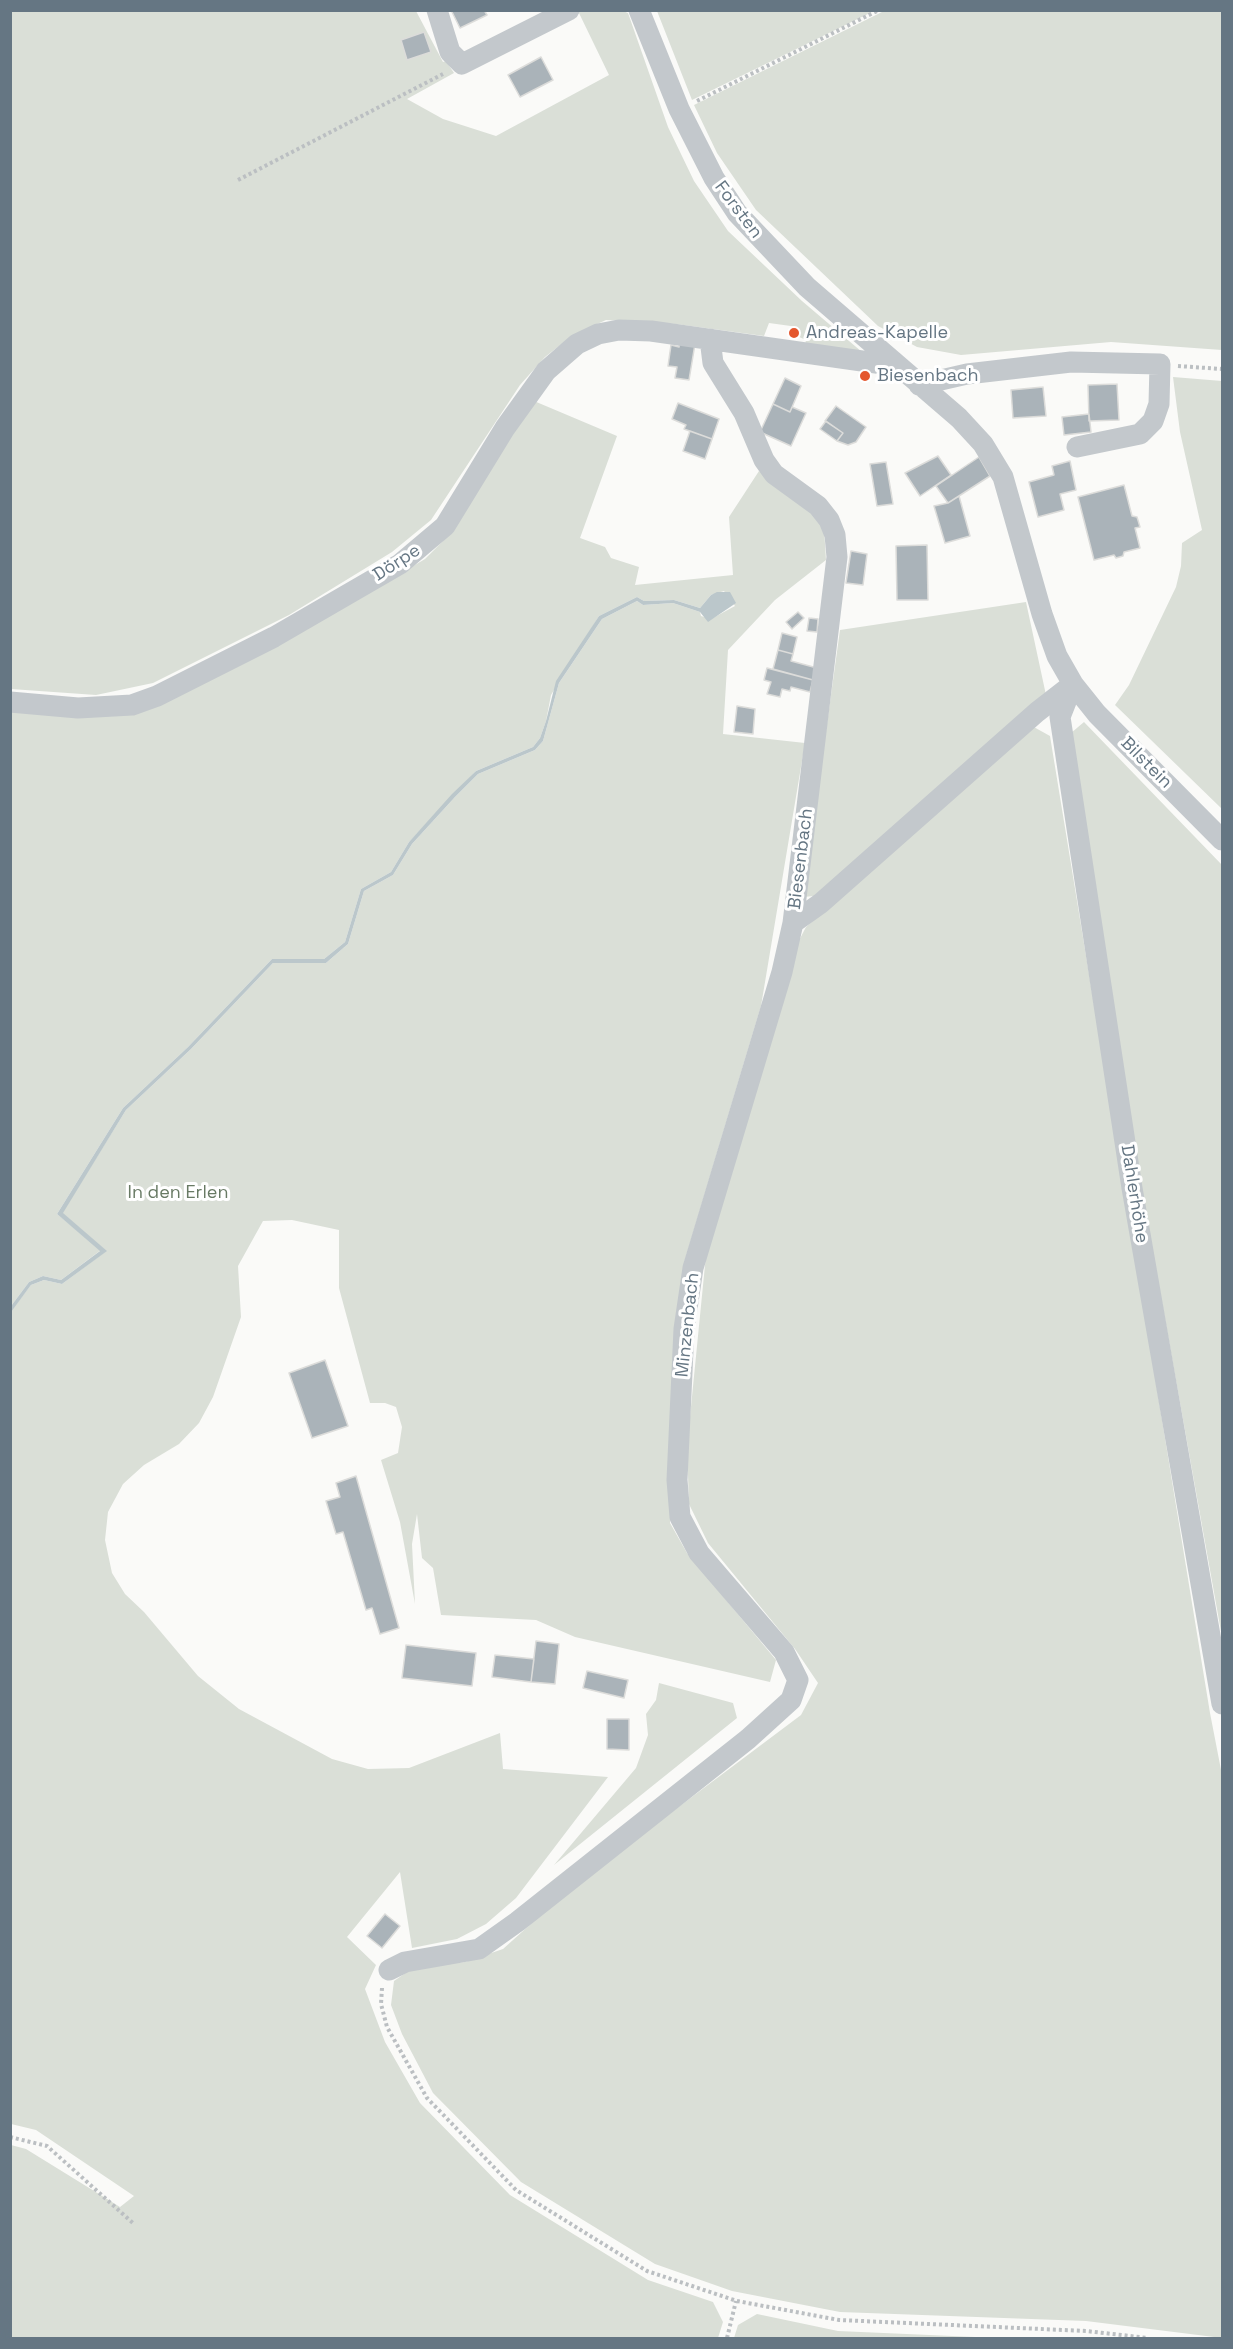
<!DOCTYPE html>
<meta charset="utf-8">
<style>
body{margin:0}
#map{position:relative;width:1233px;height:2349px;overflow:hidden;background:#fafaf8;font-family:"Space Grotesk",sans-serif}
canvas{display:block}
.frame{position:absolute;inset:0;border:12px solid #657683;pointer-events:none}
</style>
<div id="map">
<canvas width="1233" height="2349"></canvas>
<div class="frame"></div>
</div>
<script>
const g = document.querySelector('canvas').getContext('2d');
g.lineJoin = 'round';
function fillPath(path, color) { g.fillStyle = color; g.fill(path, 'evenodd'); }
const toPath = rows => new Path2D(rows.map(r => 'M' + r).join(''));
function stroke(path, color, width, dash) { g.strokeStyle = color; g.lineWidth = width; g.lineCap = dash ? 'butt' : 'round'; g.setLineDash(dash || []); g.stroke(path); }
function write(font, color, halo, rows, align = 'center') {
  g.font = font + ' "Space Grotesk",sans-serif'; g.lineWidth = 6; g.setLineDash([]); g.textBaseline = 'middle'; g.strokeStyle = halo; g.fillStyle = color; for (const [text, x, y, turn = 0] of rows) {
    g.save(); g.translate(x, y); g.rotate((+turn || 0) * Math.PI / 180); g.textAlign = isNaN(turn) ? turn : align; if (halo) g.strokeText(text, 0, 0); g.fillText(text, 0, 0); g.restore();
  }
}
fillPath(toPath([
 [10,11,416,11,443,62,446,61,454,73,407,99,443,119,496,136,609,75,578,11,623,11,628,13,668,127,694,181,728,231,802,301,862,352,805,345,806,340,797,336,798,327,769,323,764,336,676,324,606,320,573,335,545,357,520,385,431,520,392,552,289,615,153,683,96,695,11,689],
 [657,11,874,11,692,100],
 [884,11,1222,11,1222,350,1111,342,961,355,917,347,878,326,756,210,717,153,694,105],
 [1173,377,1222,381,1222,809,1115,705,1129,685,1176,587,1181,566,1182,543,1202,530,1180,432],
 [534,401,617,436,580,538,605,547,611,558,639,567,635,585,733,575,729,517,759,471,799,499,824,528,826,560,775,600,728,650,723,734,805,743,761,1006,684,1263,671,1447,670,1523,687,1553,776,1660,770,1682,575,1637,536,1620,441,1615,433,1568,422,1558,417,1514,412,1544,415,1604,400,1522,381,1460,398,1453,402,1427,396,1407,385,1403,370,1403,339,1288,339,1230,292,1220,263,1221,238,1266,241,1317,213,1397,199,1423,179,1444,144,1465,123,1484,108,1512,105,1540,112,1573,125,1594,144,1612,198,1676,239,1709,332,1759,368,1769,409,1768,500,1733,503,1769,608,1777,516,1898,486,1924,457,1939,412,1948,400,1872,347,1937,376,1965,365,1989,385,2042,420,2103,510,2195,648,2280,713,2302,723,2322,718,2338,11,2338,11,2145,26,2149,120,2207,134,2196,36,2130,11,2124,10,1312,31,1285,44,1280,62,1284,106,1251,62,1213,126,1110,191,1049,273,963,326,963,348,944,364,891,393,875,412,844,455,797,478,774,535,750,543,741,559,683,602,619,637,601,643,605,673,603,700,612,701,616,711,619,735,606,724,591,711,595,700,608,674,600,644,601,637,597,599,616,551,695,546,721,540,738,533,747,476,771,409,842,391,872,361,889,345,942,324,959,272,959,188,1047,123,1108,57,1214,101,1250,61,1280,43,1276,29,1282,11,1306,11,710,96,717,300,633,425,559,449,535],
 [1026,602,1046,695,814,896,803,897,840,630],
 [1084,722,1222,865,1222,1637,1141,1185,1071,733],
 [1032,726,1050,736,1210,1713,1222,1775,1222,2338,1086,2321,840,2312,732,2291,655,2264,521,2182,433,2093,402,2034,391,2005,394,1981,414,1967,465,1962,503,1949,572,1887,801,1715,818,1683,795,1649,708,1543,689,1504,687,1447,707,1245,792,954,806,927],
 [659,1683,733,1703,737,1718,554,1865,636,1768,648,1735,646,1714,656,1700],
 [757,2314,838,2331,998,2338,734,2338,738,2325]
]), '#dadfd7');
fillPath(toPath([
 [717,592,730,592,736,603,708,622,700,612,673,603,643,605,637,601,602,619,559,683,543,741,535,750,478,774,455,797,412,844,393,875,364,891,348,944,326,963,273,963,191,1049,126,1110,63,1213,107,1251,62,1284,44,1280,31,1285,11,1312,11,1306,29,1282,43,1276,61,1280,100,1251,57,1214,123,1108,188,1047,272,959,324,959,345,942,361,889,391,872,409,842,452,794,476,771,533,747,540,738,546,721,556,681,599,616,637,597,644,601,674,600,700,608,711,595]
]), '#bbc7cb');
const building = toPath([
 [451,10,484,10,487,15,460,28,451,10],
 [424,32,431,52,407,60,401,40,424,32],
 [541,57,553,80,520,97,508,75,541,57],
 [680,341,695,344,689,380,675,378,677,367,668,366,671,345,679,347,680,341],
 [785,378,801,386,790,412,773,404,785,378],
 [1117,384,1119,420,1089,421,1088,385,1117,384],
 [1043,387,1046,416,1013,418,1011,390,1043,387],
 [678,403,719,419,712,439,684,429,686,425,672,419,678,403],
 [773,404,790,412,792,407,806,413,791,446,760,432,773,404],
 [836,406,866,427,856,442,848,445,837,441,843,433,825,421,836,406],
 [1089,414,1091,432,1064,435,1062,417,1089,414],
 [826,421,843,433,837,441,820,429,826,421],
 [690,431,712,439,705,459,683,451,690,431],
 [938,456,951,475,920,496,905,473,938,456],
 [979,457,990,476,948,503,936,486,979,457],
 [1070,461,1076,490,1060,494,1064,510,1038,517,1029,482,1054,475,1052,466,1070,461],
 [886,462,893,504,877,506,870,464,886,462],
 [1124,485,1132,516,1137,517,1140,527,1135,528,1140,548,1124,552,1123,556,1116,558,1114,555,1094,560,1078,497,1124,485],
 [959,496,970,536,945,543,934,506,948,503,959,496],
 [927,545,928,600,897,600,896,546,927,545],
 [851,551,867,554,863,585,846,583,851,551],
 [798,612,804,618,792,629,786,622,798,612],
 [809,618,818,619,817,632,807,631,809,618],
 [782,633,797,637,793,654,778,650,782,633],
 [778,650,793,654,791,661,817,668,813,680,773,669,778,650],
 [767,668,813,680,810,692,791,687,790,691,782,689,780,697,767,694,771,682,764,680,767,668],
 [737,706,755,709,753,734,734,732,737,706],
 [325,1360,348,1426,312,1438,289,1373,325,1360],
 [356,1476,399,1628,380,1634,372,1608,366,1610,343,1532,336,1534,326,1501,340,1497,336,1483,356,1476],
 [536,1641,559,1644,555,1684,531,1682,536,1641],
 [406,1645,476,1653,472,1686,402,1678,406,1645],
 [495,1655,534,1659,531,1682,492,1677,495,1655],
 [587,1671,628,1680,624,1698,583,1688,587,1671],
 [607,1719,629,1719,629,1750,607,1749,607,1719],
 [385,1914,400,1926,382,1948,367,1936,385,1914]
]);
fillPath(building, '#aab3b9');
stroke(building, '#dcdcda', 1.5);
stroke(toPath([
 [697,101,879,10],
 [238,180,443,74],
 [1178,366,1222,369],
 [382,1988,381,2004,387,2027,427,2098,516,2190,647,2271,737,2301,839,2320,1086,2331,1148,2338],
 [10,2137,47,2146,133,2223],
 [727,2338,736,2301]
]), '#bbbfc2', 4, [3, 3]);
stroke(toPath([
 [437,10,450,52,462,64,569,10],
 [639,10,679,109,714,178,737,213,807,287,959,418,983,444,1003,477,1042,614,1057,656,1073,684,1097,714,1222,840],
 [919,385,967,374,1071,362,1160,364,1159,404,1153,421,1140,434,1077,447],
 [1073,684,1060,717,1132,1188,1222,1704],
 [10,702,78,708,132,705,157,696,274,637,400,564,445,526,505,428,546,371,577,344,598,334,619,330,651,331,897,366],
 [793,923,821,903,1037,712,1073,684],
 [389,1970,405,1962,479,1949,517,1922,748,1739,791,1700,798,1680,784,1652,699,1553,680,1517,677,1480,684,1329,693,1268,782,972,793,923,837,557,835,535,829,520,818,506,774,474,764,460,744,413,713,363,710,339]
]), '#c3c8cc', 21);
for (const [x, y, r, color] of [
 [794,333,6,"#e4572e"],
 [865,376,6,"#e4572e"]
]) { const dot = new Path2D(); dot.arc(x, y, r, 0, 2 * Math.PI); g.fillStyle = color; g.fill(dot); stroke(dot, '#fff', 2); }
write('18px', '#657683', '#fff', [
 ["Forsten",738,210,53],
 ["Dörpe",397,563,-33],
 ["Bilstein",1146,763,45],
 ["Biesenbach",801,859,-83],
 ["Dahlerhöhe",1134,1194,81],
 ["Minzenbach",688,1325,-84]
]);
write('18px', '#657683', '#fff', [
 ["Andreas-Kapelle",806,333],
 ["Biesenbach",877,376]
], 'left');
write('18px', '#687a64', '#fff', [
 ["In den Erlen",178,1193]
]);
</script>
